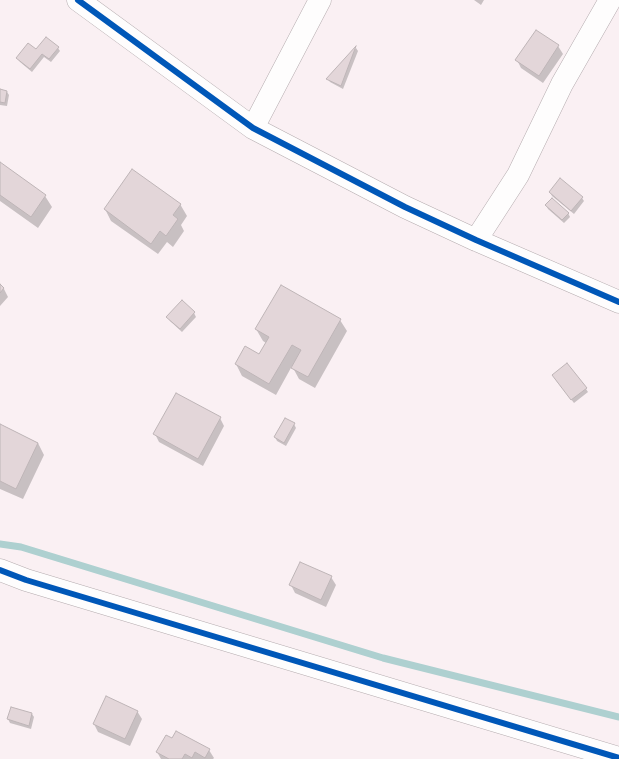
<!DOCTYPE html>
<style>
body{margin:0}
canvas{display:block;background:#faf0f3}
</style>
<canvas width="619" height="759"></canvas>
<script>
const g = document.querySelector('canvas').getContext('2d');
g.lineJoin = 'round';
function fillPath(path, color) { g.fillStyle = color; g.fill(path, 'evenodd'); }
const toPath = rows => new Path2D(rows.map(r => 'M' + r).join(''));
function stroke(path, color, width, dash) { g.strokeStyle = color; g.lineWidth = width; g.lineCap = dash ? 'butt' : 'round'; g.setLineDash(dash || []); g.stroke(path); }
fillPath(toPath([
 [474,0,484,0,481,5],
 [558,46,563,54,543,83,521,68,517,60],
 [58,48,60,51,51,62,44,57,32,72,20,62,17,58,37,50],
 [356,48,358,51,343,89,330,82,328,79],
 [0,90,7,92,9,95,7,106,0,105],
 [0,163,45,196,52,207,38,228,0,201],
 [550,192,582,198,584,201,574,214,552,196],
 [180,204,187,216,181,225,184,231,173,247,167,242,158,254,111,221,105,209],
 [546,205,568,213,570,217,564,223,548,209],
 [0,286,4,289,8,297,0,306],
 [182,302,194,313,196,317,182,332,170,321,168,317],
 [340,320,347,331,315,388,299,379,292,366,276,395,242,376,236,364,259,355,266,343,263,341,256,329],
 [555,379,586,389,588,392,574,403],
 [220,418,224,426,203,466,159,442,155,434],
 [294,424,296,428,286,446,277,441,275,437],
 [0,425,38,443,44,455,23,499,0,489],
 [331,577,336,585,326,607,295,593,291,585],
 [137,711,142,719,130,746,98,732,94,724],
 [32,714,34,717,31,729,10,723,8,719],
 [209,750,214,758,213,759,161,759,157,752]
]), '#0003');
stroke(toPath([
 [0,544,21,547,383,658,619,717]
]), '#aed0d0', 7);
const building = toPath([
 [536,30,559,45,539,76,515,60,536,30],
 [46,37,59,47,49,59,42,54,30,69,16,58,28,43,36,49,46,37],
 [356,46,341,86,326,79,356,46],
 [0,89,7,91,5,103,0,102,0,89],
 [0,162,46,195,31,217,0,195,0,162],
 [132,169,181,204,173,215,178,219,166,236,160,231,151,244,104,209,132,169],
 [560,178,583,197,571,211,549,192,560,178],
 [552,198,569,213,562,220,545,205,552,198],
 [0,284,4,288,0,293,0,284],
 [281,285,341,319,308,377,291,368,301,350,292,345,269,384,235,364,245,346,259,354,269,337,255,329,281,285],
 [182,300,195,312,180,329,166,317,182,300],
 [567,363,587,388,571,400,552,375,567,363],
 [176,393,221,417,198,459,153,434,176,393],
 [285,418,295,423,284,443,274,437,285,418],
 [0,424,38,443,16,489,0,481,0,424],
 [300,562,332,576,321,600,289,585,300,562],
 [106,696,138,711,125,739,93,724,106,696],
 [11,707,32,713,29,726,7,719,11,707],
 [176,731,210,749,205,758,195,752,192,758,185,754,182,759,169,759,156,752,166,735,172,738,176,731]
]);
fillPath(building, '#e3d6d9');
stroke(building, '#beb5b7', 1);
const minor = toPath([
 [78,0,253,128,405,207,476,240,619,302],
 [253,128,320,0],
 [476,240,518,175,562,84,610,0],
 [0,570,26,580,619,758]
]);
stroke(minor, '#b5acaf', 23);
stroke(minor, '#fefdfd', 22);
stroke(toPath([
 [78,0,253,128,405,207,476,240,619,302],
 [0,570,26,580,619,758]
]), '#0057b8', 6);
</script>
